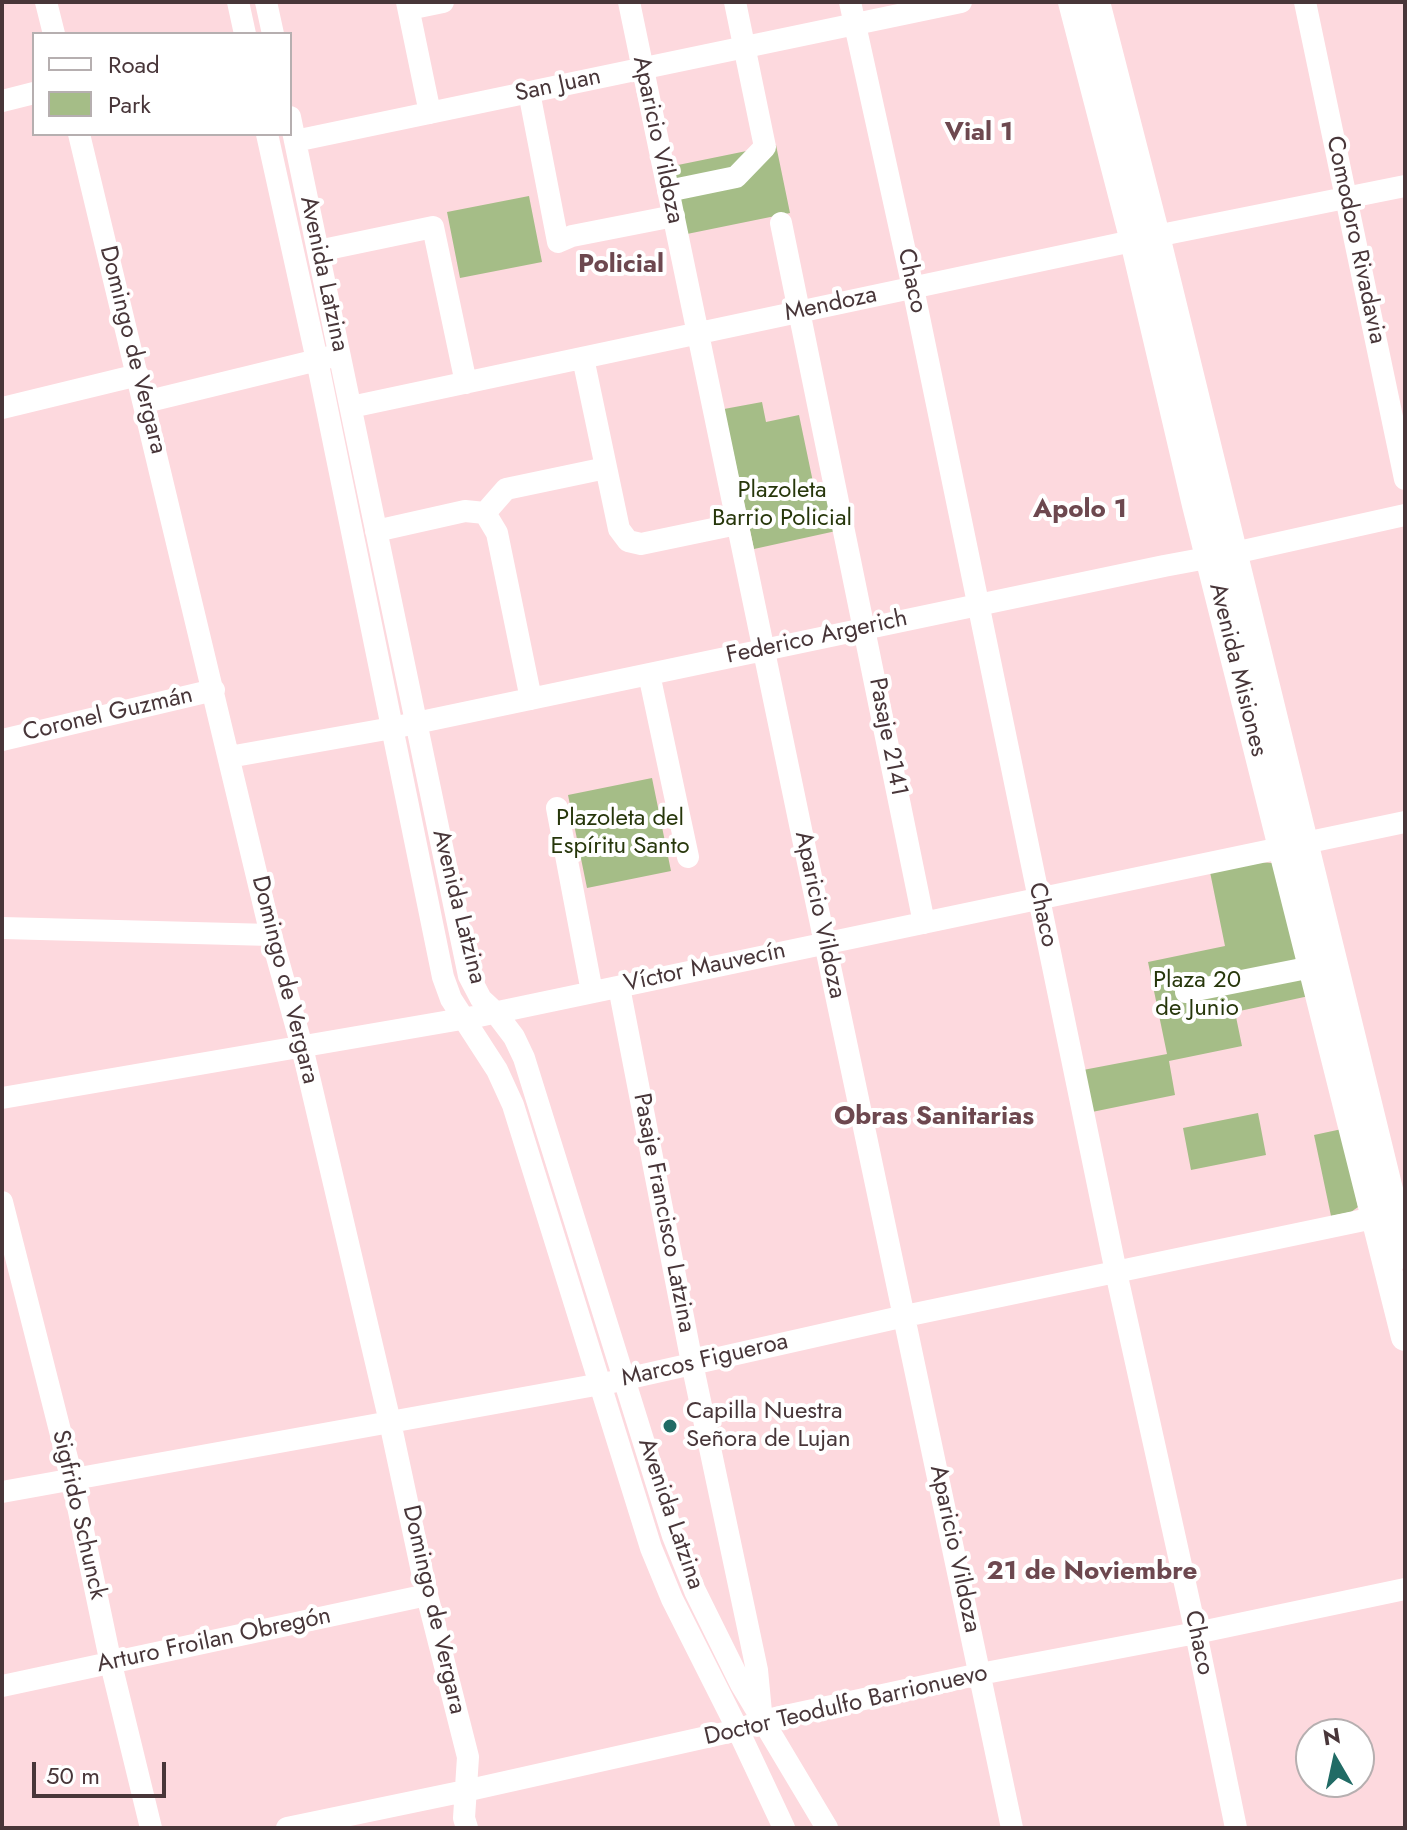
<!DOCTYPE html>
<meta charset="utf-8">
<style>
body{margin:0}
#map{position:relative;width:1407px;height:1830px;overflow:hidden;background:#fdd9de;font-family:Jost,sans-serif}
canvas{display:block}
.frame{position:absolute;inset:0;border:4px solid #483639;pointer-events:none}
.legend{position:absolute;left:32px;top:32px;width:260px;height:104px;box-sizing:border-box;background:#fff;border:2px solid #b6afb0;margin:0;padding:10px 14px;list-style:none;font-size:24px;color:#483639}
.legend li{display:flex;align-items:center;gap:16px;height:40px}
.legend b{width:40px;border:2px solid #b6afb0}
.north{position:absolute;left:1295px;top:1718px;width:80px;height:80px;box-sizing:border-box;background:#fff;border:2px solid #b6afb0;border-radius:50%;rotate:351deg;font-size:22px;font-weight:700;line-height:32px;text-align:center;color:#483639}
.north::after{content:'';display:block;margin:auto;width:28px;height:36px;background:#216b65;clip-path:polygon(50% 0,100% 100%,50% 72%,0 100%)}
.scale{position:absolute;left:32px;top:1762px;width:134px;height:36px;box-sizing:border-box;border:4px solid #483639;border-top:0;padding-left:10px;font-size:24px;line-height:28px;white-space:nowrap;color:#483639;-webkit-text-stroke:6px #fff;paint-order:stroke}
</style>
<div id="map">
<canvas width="1407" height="1830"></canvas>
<div class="frame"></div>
<ul class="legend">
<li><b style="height:10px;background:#fff"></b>Road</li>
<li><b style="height:22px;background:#a5bd87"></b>Park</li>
</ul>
<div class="north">N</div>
<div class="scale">50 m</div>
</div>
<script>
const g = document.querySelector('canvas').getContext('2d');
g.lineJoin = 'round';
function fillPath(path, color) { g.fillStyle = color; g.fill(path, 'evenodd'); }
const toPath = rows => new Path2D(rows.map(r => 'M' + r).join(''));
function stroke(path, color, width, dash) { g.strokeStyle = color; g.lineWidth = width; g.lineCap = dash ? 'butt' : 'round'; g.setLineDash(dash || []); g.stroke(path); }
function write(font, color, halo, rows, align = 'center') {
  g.font = font + ' Jost,sans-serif'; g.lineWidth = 8; g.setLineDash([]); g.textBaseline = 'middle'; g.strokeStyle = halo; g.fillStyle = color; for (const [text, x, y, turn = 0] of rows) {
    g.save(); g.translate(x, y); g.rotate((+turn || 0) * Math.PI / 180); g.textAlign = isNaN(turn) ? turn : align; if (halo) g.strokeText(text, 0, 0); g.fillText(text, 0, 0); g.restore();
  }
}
fillPath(toPath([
 [776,145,790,213,687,234,673,166],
 [529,196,542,262,460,278,447,212],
 [762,402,766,422,799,415,813,482,827,487,836,531,754,549,724,409],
 [652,778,671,871,587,888,568,795],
 [1259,862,1272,863,1309,996,1235,1012,1242,1046,1169,1061,1175,1095,1092,1112,1083,1070,1167,1054,1148,962,1225,946,1210,872],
 [1258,1113,1266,1155,1191,1170,1183,1128],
 [1342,1129,1358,1207,1351,1212,1331,1216,1314,1135]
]), '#a5bd87');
stroke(toPath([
 [46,2,54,34],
 [238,2,245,34],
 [266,2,273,34],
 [407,2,430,113],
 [629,2,802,834,1012,1828],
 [850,2,913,288,1116,1272,1196,1633,1236,1828],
 [1305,2,1405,479],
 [409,9,443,2],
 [529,92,558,242,572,236,674,216],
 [2,101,34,93],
 [290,117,469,976,481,999,495,1012,514,1037,524,1058,673,1536,695,1591,741,1684,827,1828],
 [79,134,271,935,302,1047,390,1422,427,1595,468,1757,464,1818,467,1828],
 [267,134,317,360,443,977,451,999,497,1070,513,1105,651,1548,672,1599,738,1730,784,1828],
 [295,141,961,2],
 [668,191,736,177,765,147,735,2],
 [781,223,924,923],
 [318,251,433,227,466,383],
 [583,358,619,529,628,541,641,544,737,524],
 [145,402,330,357],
 [351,407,1156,236,1405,186],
 [2,408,138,375],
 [485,513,497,533,531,699],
 [485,513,506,489,606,468],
 [376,531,465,511,485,513],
 [649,674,688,857],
 [2,740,214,690],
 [229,757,392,728,1164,566,1234,553,1405,515],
 [557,808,592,992],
 [2,928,271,935],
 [619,987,692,1363,757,1670,761,1712],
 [1186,992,1312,967],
 [2,1098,479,1016,1405,822],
 [2,1202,72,1478,111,1664,151,1828],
 [2,1492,612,1382,905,1316,1388,1215],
 [2,1686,427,1595],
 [287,1828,465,1791,738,1730,762,1721,980,1674,1196,1633,1405,1589]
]), '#fff', 22);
stroke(toPath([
 [1072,2,1134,241,1196,505,1405,1337],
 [1096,2,1156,236,1405,1255]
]), '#fff', 28);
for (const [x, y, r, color] of [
 [670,1426,8,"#216b65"]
]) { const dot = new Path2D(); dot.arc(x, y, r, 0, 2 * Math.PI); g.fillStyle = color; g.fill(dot); stroke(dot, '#fff', 3); }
write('24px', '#483639', '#fff', [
 ["San Juan",558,86,-12],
 ["Aparicio Vildoza",657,140,78],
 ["Comodoro Rivadavia",1355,240,78],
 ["Avenida Latzina",323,274,78],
 ["Chaco",911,281,78],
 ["Mendoza",831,305,-12],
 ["Domingo de Vergara",132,350,76],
 ["Federico Argerich",817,638,-12],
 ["Avenida Misiones",1237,670,76],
 ["Coronel Guzmán",108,715,-13],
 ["Pasaje 2141",887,737,79],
 ["Avenida Latzina",458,907,76],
 ["Aparicio Vildoza",819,915,78],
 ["Chaco",1042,915,78],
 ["Víctor Mauvecín",705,968,-12],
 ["Domingo de Vergara",284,980,76],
 ["Pasaje Francisco Latzina",663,1213,79],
 ["Marcos Figueroa",705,1361,-13],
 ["Avenida Latzina",670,1514,71],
 ["Sigfrido Schunck",78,1515,77],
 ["Aparicio Vildoza",954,1549,78],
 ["Domingo de Vergara",433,1610,77],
 ["Arturo Froilan Obregón",214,1641,-12],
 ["Chaco",1198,1643,78],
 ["Doctor Teodulfo Barrionuevo",846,1706,-13]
]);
write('24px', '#27370b', '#fff', [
 ["Plazoleta",782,491],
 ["Barrio Policial",782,519],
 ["Plazoleta del",620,819],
 ["Espíritu Santo",620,847],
 ["Plaza 20",1197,981],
 ["de Junio",1197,1009]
]);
write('24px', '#483639', '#fff', [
 ["Capilla Nuestra",686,1412],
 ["Señora de Lujan",686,1440]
], 'left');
write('bold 26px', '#6d484f', '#fff', [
 ["Vial 1",979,134],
 ["Policial",621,266],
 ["Apolo 1",1080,511],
 ["Obras Sanitarias",934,1118],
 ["21 de Noviembre",1092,1573]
]);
</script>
